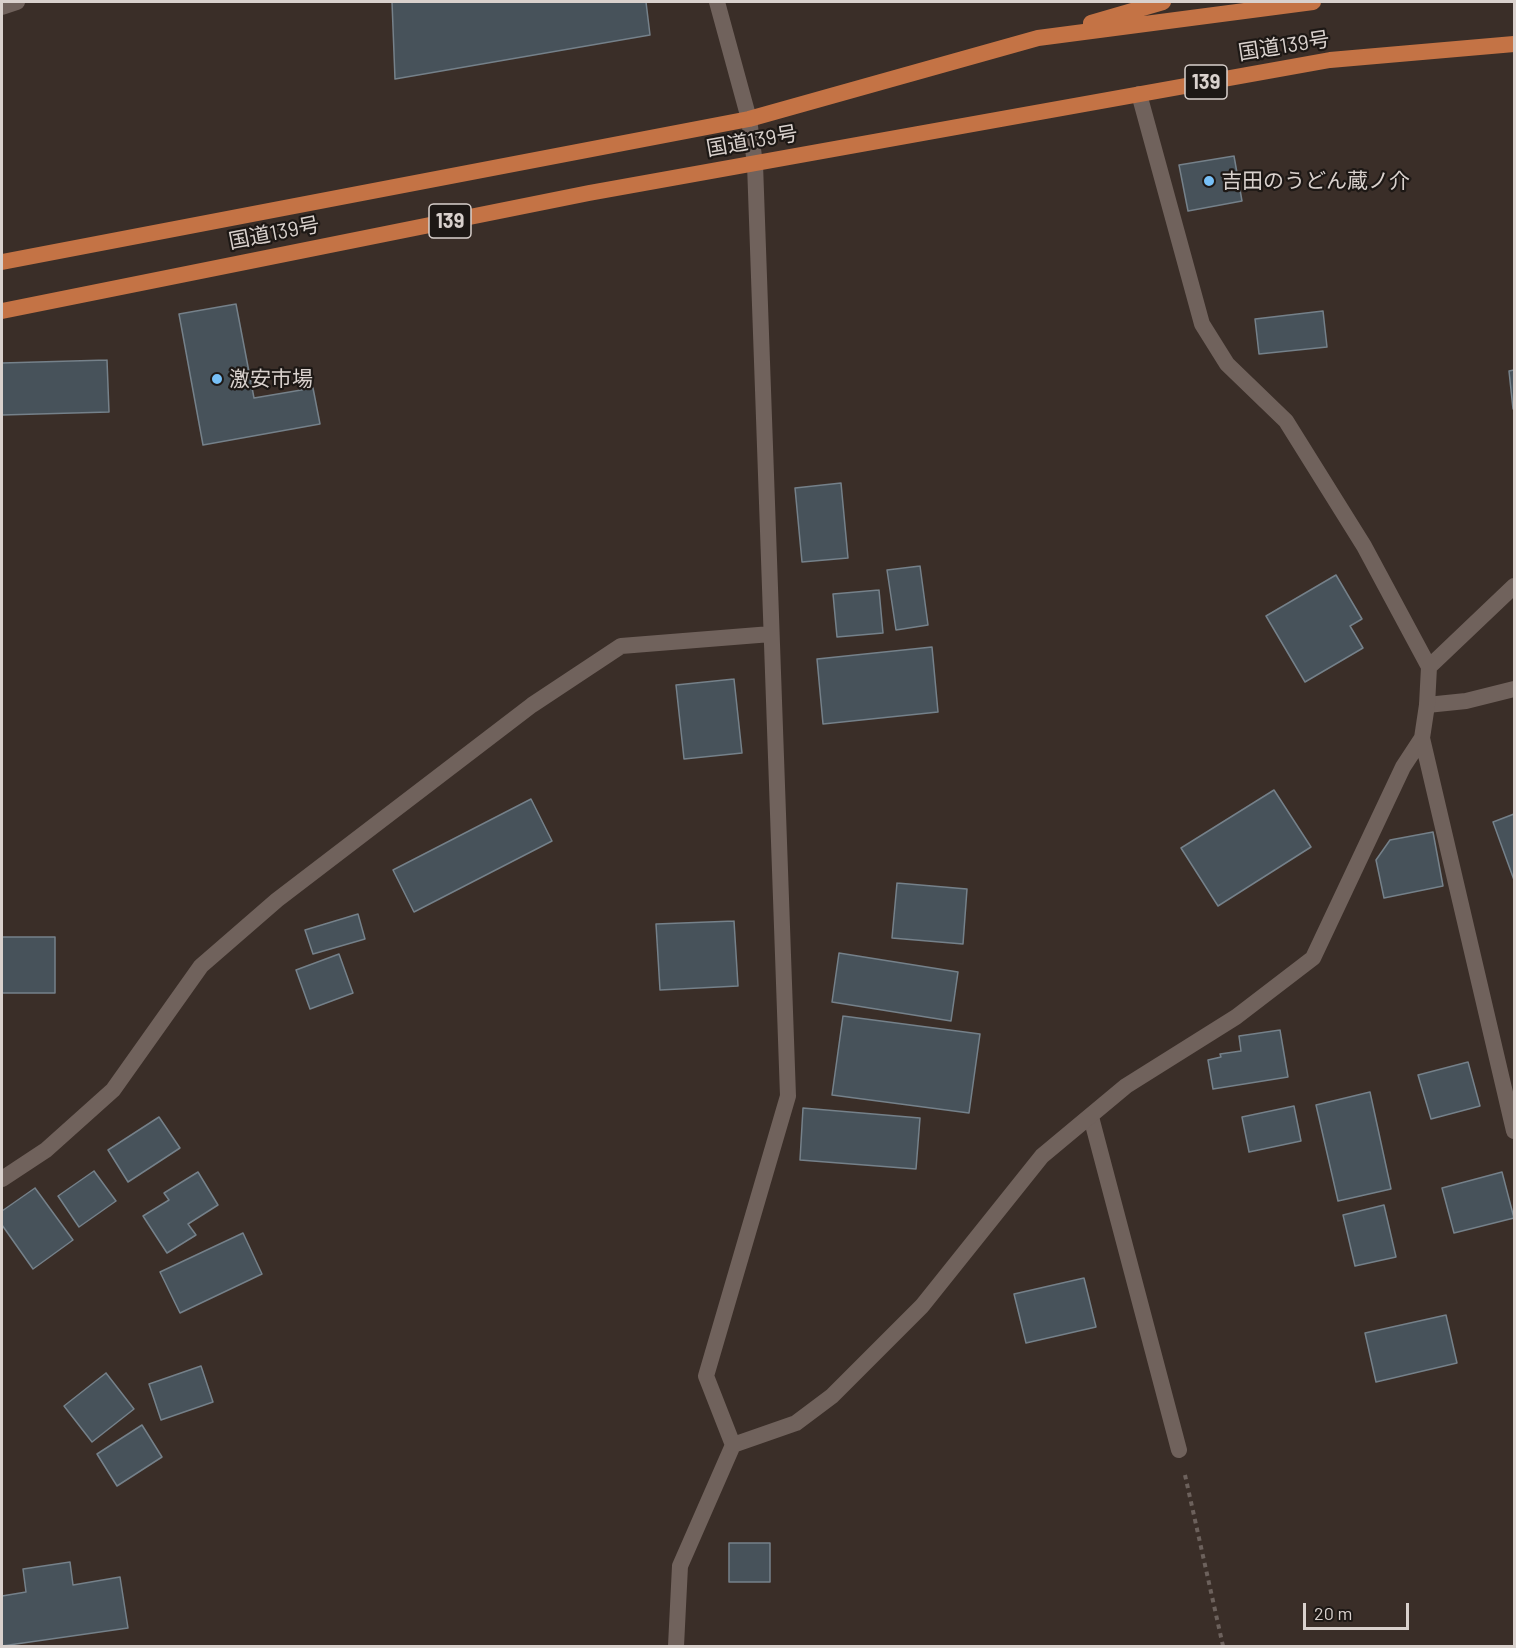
<!DOCTYPE html>
<meta charset="utf-8">
<style>
body{margin:0}
#map{position:relative;width:1516px;height:1648px;overflow:hidden;background:#3a2e28;font-family:Barlow,sans-serif}
canvas{display:block}
.frame{position:absolute;inset:0;border:3px solid #d9d1cd;pointer-events:none}
.scale{position:absolute;left:1303px;top:1603px;width:106px;height:27px;box-sizing:border-box;border:3px solid #d9d1cd;border-top:0;padding-left:8px;font-size:18px;line-height:21px;white-space:nowrap;color:#d9d1cd;-webkit-text-stroke:4px #1d1815;paint-order:stroke}
</style>
<div id="map">
<canvas width="1516" height="1648"></canvas>
<div class="frame"></div>
<div class="scale">20 m</div>
</div>
<script>
const g = document.querySelector('canvas').getContext('2d');
g.lineJoin = 'round';
function fillPath(path, color) { g.fillStyle = color; g.fill(path, 'evenodd'); }
const toPath = rows => new Path2D(rows.map(r => 'M' + r).join(''));
function stroke(path, color, width, dash) { g.strokeStyle = color; g.lineWidth = width; g.lineCap = dash ? 'butt' : 'round'; g.setLineDash(dash || []); g.stroke(path); }
function write(font, color, halo, rows, align = 'center') {
  g.font = font + ' Barlow,"Noto Sans JP",sans-serif'; g.lineWidth = 4.5; g.setLineDash([]); g.textBaseline = 'middle'; g.strokeStyle = halo; g.fillStyle = color; for (const [text, x, y, turn = 0] of rows) {
    g.save(); g.translate(x, y); g.rotate((+turn || 0) * Math.PI / 180); g.textAlign = isNaN(turn) ? turn : align; if (halo) g.strokeText(text, 0, 0); g.fillText(text, 0, 0); g.restore();
  }
}
const building = toPath([
 [392,2,646,2,650,35,395,79,392,2],
 [1234,156,1242,201,1188,211,1179,165,1234,156],
 [236,304,254,398,313,388,320,424,203,445,179,314,236,304],
 [1323,311,1327,347,1259,354,1255,319,1323,311],
 [107,360,109,412,2,415,2,363,107,360],
 [1514,370,1514,409,1513,409,1509,371,1514,370],
 [841,483,848,558,802,562,795,488,841,483],
 [920,566,928,625,896,630,887,570,920,566],
 [1336,575,1362,619,1350,626,1363,648,1305,682,1266,616,1336,575],
 [879,590,883,633,837,637,833,594,879,590],
 [932,647,938,712,823,724,817,659,932,647],
 [734,679,742,753,684,759,676,685,734,679],
 [1274,790,1311,847,1218,906,1181,848,1274,790],
 [531,799,552,841,414,912,393,870,531,799],
 [1514,814,1514,880,1493,822,1514,814],
 [1433,832,1443,886,1384,898,1376,860,1390,840,1433,832],
 [897,883,967,889,963,944,892,938,897,883],
 [358,914,365,939,313,954,305,930,358,914],
 [734,921,738,986,660,990,656,924,734,921],
 [2,937,55,937,55,993,2,993,2,937],
 [839,953,958,972,951,1021,832,1002,839,953],
 [339,954,353,993,310,1009,296,970,339,954],
 [843,1016,980,1034,969,1113,832,1095,843,1016],
 [1280,1030,1288,1077,1213,1089,1208,1060,1221,1057,1220,1054,1241,1051,1239,1036,1280,1030],
 [1468,1062,1480,1106,1431,1119,1418,1075,1468,1062],
 [1370,1092,1391,1189,1338,1201,1316,1105,1370,1092],
 [1294,1106,1301,1141,1249,1152,1242,1117,1294,1106],
 [803,1108,920,1118,916,1169,800,1160,803,1108],
 [159,1117,180,1148,128,1182,108,1150,159,1117],
 [94,1171,116,1201,79,1227,58,1196,94,1171],
 [198,1172,218,1205,188,1224,196,1235,167,1253,143,1216,169,1200,164,1193,198,1172],
 [1502,1172,1514,1218,1454,1233,1442,1188,1502,1172],
 [35,1188,73,1240,33,1269,2,1225,2,1211,35,1188],
 [1384,1205,1396,1257,1355,1266,1343,1215,1384,1205],
 [243,1233,262,1274,180,1313,160,1272,243,1233],
 [1084,1278,1096,1327,1026,1343,1014,1294,1084,1278],
 [1446,1315,1457,1363,1376,1382,1365,1333,1446,1315],
 [201,1366,213,1402,161,1420,149,1384,201,1366],
 [106,1373,134,1409,92,1442,64,1406,106,1373],
 [142,1425,162,1457,117,1486,97,1454,142,1425],
 [729,1543,770,1543,770,1582,729,1582,729,1543],
 [70,1562,73,1585,120,1577,128,1628,2,1646,2,1596,26,1592,23,1569,70,1562]
]);
fillPath(building, '#47525a');
stroke(building, '#75818a', 1.5);
stroke(toPath([
 [1185,1475,1223,1646]
]), '#6c615c', 4, [4.5, 4.5]);
stroke(toPath([
 [1427,705,1466,701,1514,689],
 [1091,1117,1179,1450]
]), '#70625c', 16);
stroke(toPath([
 [2,7,17,2],
 [1139,94,1202,324,1227,364,1286,421,1364,546,1429,667],
 [1514,586,1429,667,1427,705,1422,738,1514,1131],
 [2,1179,46,1150,113,1090,201,966,277,900,532,705,621,646,771,634],
 [733,1445,796,1423,832,1396,922,1306,1042,1156,1126,1086,1236,1017,1313,958,1403,767,1422,738],
 [676,1646,680,1566,733,1445,706,1376,788,1096,755,164,749,119,717,2]
]), '#70625c', 16);
stroke(toPath([
 [1091,23,1163,2],
 [2,262,749,119,1038,38,1313,2],
 [2,311,589,193,1330,60,1514,44]
]), '#c47345', 16);
for (const [x, y, r, color] of [
 [1209,181,6,"#77c0f7"],
 [217,379,6,"#77c0f7"]
]) { const dot = new Path2D(); dot.arc(x, y, r, 0, 2 * Math.PI); g.fillStyle = color; g.fill(dot); stroke(dot, '#1d1815', 2); }
for (const [x, y, w] of [
 [1206,82,42],
 [450,221,42]
]) { const box = new Path2D(); box.roundRect(x - w / 2, y - 17, w, 34, 4.5); g.fillStyle = '#1d1815'; g.fill(box); stroke(box, '#d9d1cd', 1.5); }
write('bold 20px', '#d9d1cd', null, [
 ["139",1206,82],
 ["139",450,221]
]);
write('21px', '#d9d1cd', '#1d1815', [
 ["国道139号",1284,46,-9],
 ["国道139号",752,141,-10],
 ["国道139号",274,233,-11]
]);
write('21px', '#d9d1cd', '#1d1815', [
 ["吉田のうどん蔵ノ介",1221,181],
 ["激安市場",229,379]
], 'left');
</script>
